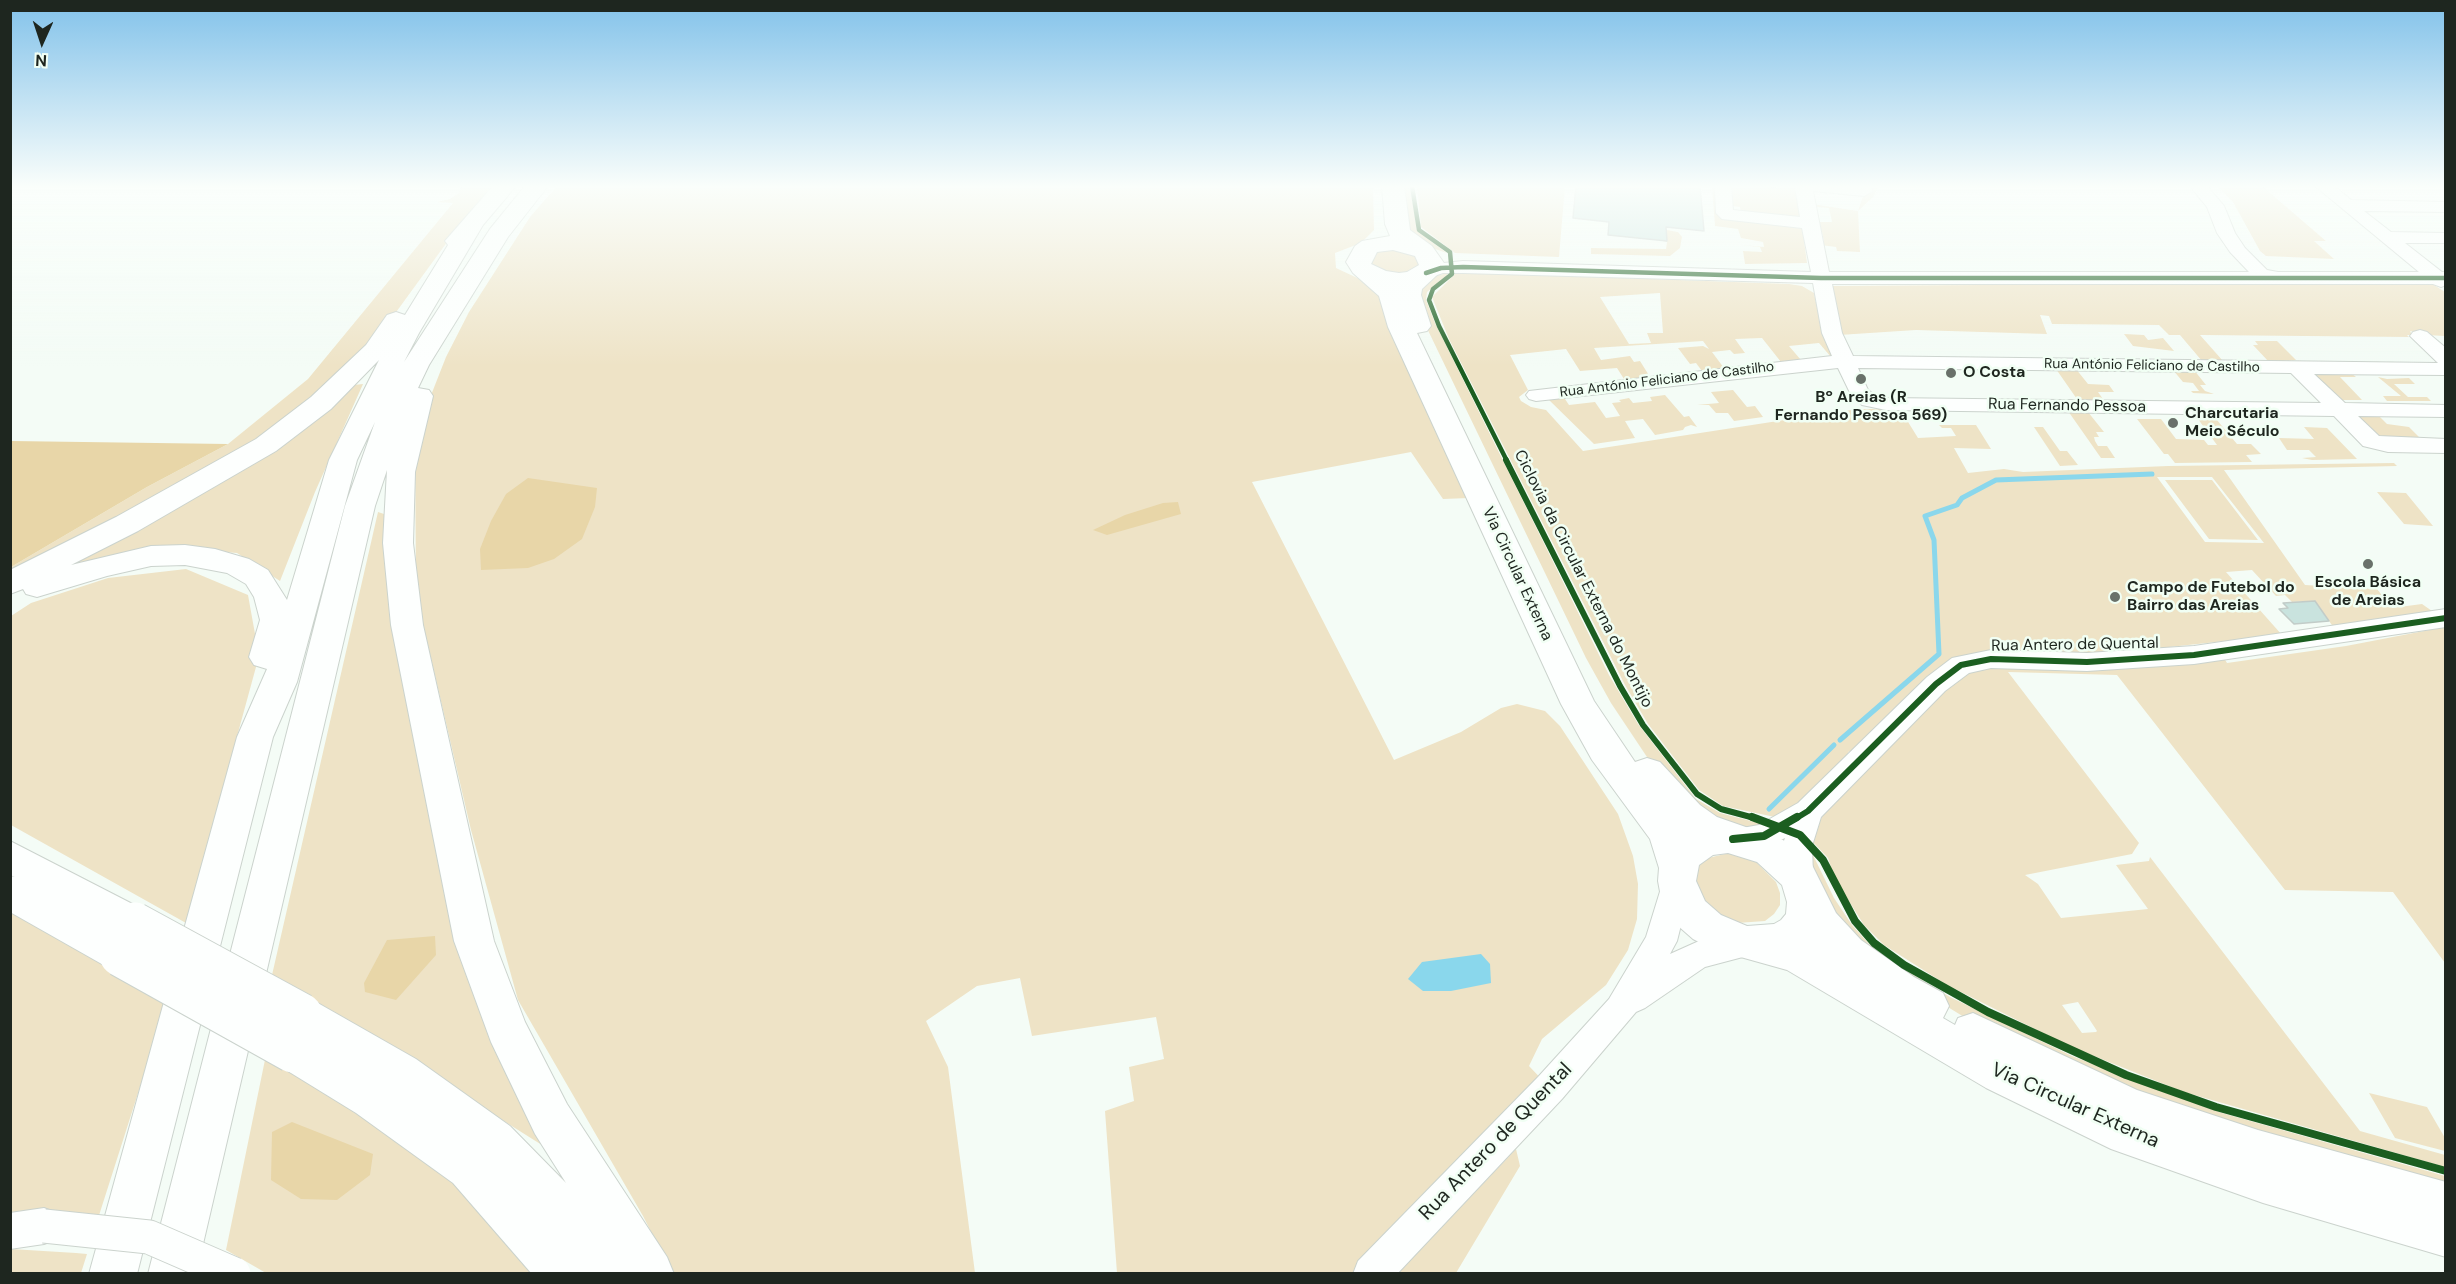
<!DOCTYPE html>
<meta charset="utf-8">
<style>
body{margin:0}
#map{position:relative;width:2456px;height:1284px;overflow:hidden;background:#f4fcf6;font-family:"DM Sans",sans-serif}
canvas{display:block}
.frame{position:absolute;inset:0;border:12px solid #1e261f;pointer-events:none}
.north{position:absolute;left:12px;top:12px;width:60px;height:60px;-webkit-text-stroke:4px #f1fff4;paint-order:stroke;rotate:183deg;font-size:16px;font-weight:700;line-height:24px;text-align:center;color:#1e261f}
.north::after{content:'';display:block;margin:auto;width:21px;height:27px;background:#1e261f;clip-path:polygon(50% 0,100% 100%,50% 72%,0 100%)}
</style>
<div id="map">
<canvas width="2456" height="1284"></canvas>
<div class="frame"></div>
<div class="north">N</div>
</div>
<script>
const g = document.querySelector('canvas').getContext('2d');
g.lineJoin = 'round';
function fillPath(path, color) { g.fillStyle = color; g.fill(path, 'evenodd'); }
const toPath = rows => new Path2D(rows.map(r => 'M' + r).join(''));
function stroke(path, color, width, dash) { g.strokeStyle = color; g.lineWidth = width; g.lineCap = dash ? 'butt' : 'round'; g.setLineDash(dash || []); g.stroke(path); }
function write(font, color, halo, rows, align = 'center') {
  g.font = font + ' "DM Sans",sans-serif'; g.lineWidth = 5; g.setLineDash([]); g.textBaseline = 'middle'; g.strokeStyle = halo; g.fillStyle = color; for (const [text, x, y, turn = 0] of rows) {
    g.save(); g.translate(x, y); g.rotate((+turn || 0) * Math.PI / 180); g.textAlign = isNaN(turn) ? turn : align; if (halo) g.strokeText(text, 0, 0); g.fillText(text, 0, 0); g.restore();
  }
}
fillPath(toPath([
 [462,186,497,186,453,234,370,348,261,444,11,577,11,567,147,487,228,444,308,379,453,203,437,202,450,199,459,193],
 [557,186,1373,186,1374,230,1361,243,1335,253,1336,268,1366,282,1378,291,1469,498,1443,499,1411,452,1252,482,1394,760,1461,732,1501,708,1517,704,1545,711,1560,726,1618,814,1633,856,1638,884,1637,919,1628,950,1606,985,1542,1039,1529,1066,1550,1088,1371,1273,1117,1273,1105,1111,1134,1101,1129,1067,1164,1059,1156,1017,1032,1036,1020,978,977,986,926,1021,948,1067,975,1273,672,1273,643,1216,518,1000,471,830,416,594,415,436,446,357,469,312,530,217],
 [1401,186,1410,186,1417,231,1447,253,1429,247,1409,232],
 [1417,186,1565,186,1559,257,1455,253,1421,227],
 [1712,186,1716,186,1719,212,1802,226,1807,263,1745,264,1743,251,1762,252,1760,247,1742,245,1764,247,1763,242,1741,238,1738,229,1715,226],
 [1730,186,1795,188,1800,219,1741,214,1740,207,1733,206],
 [1871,186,1879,186,1873,197,1858,211,1860,252,1837,251,1836,247,1821,245,1824,241,1822,232,1817,231,1819,222,1832,222,1829,208,1817,207,1819,221,1812,204,1858,211,1863,196,1861,195,1868,194],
 [2217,186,2262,186,2326,241,2314,241,2334,259,2266,256,2260,251,2233,202],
 [1667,230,1678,232,1682,237,1680,248,1670,256,1591,254,1591,248,1666,249,1667,242,1654,239,1667,241],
 [1386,248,1415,255,1419,264,1411,271,1395,274,1372,268,1368,256],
 [1457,272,1789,284,1802,286,1814,293,1823,336,1835,356,1831,357,1819,343,1789,346,1801,360,1781,362,1762,338,1735,339,1745,353,1734,354,1730,350,1712,352,1724,368,1702,371,1696,363,1690,364,1678,348,1703,346,1709,349,1703,341,1594,348,1601,360,1630,356,1634,362,1640,361,1650,377,1624,379,1617,368,1580,371,1566,349,1510,355,1528,390,1519,397,1521,401,1531,407,1546,410,1583,451,1830,413,1859,409,1900,409,1918,438,1956,436,1951,428,1942,428,1939,425,1976,425,1991,449,1954,448,1968,473,2004,469,2023,472,2168,466,2394,463,2397,466,2224,470,2305,585,2377,589,2392,608,2422,604,2432,611,2334,628,2315,601,2292,602,2285,595,2276,596,2252,570,2226,572,2282,635,2169,647,2144,654,1979,655,1858,749,1848,752,1849,756,1789,820,1723,806,1699,790,1648,724,1625,685,1449,339,1432,297],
 [1660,293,1663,333,1647,333,1651,343,1629,344,1600,297],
 [2157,477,2212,477,2264,543,2205,542],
 [1448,273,1446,277,1427,292,1426,300,1435,323,1609,675,1638,724,1696,799,1720,813,1770,826,1750,830,1713,822,1649,760,1611,703,1586,658,1423,320,1417,292,1435,276],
 [2280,283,2434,285,2445,292,2445,336,2426,335,2410,331,2412,335,2407,335,2409,337,2200,335,2223,361,2202,361,2180,335,2169,335,2159,325,2052,324,2049,316,2040,315,2047,334,1916,330,1839,335,1830,286],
 [2124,334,2144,335,2148,340,2163,338,2174,351,2133,346],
 [2255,341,2277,341,2296,360,2269,362,2253,345,2258,345],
 [2056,369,2076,369,2088,384,2109,385,2114,392,2098,392,2105,402,2079,402],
 [2173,370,2194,370,2206,385,2200,385,2205,391,2214,394,2193,393,2191,391,2199,391,2193,383,2183,382],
 [2351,373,2356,377,2340,377,2362,400,2338,400,2314,375],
 [2378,377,2387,379,2409,378,2415,384,2394,384,2408,397,2427,397,2431,401,2387,401,2383,396,2401,396],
 [363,384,315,492,280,581,237,553,176,548,41,574,354,385],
 [1733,390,1747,407,1755,406,1763,417,1734,421,1728,413,1716,413,1709,405,1697,405,1719,403,1711,392],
 [1665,395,1684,417,1689,416,1697,427,1691,425,1685,427,1683,430,1655,435,1643,419,1625,421,1635,438,1594,444,1548,399,1563,396,1569,405,1595,402,1606,418,1620,416,1612,403,1621,402,1619,400,1629,398,1633,403,1652,401,1650,397],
 [2068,411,2088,412,2104,432,2096,432,2099,437,2094,437,2095,441,2098,446,2107,446,2115,458,2101,458],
 [2378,415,2387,424,2409,427,2422,440,2376,438,2357,416],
 [2137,419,2161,419,2176,439,2204,440,2208,445,2217,445,2198,419,2217,420,2237,444,2251,444,2261,454,2246,455,2252,462,2175,463,2168,454,2164,454],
 [2034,427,2043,427,2060,451,2067,451,2078,465,2060,466],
 [2304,427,2327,428,2357,459,2312,460,2302,458,2316,457,2309,450,2287,450,2279,438,2314,439],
 [2165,480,2212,480,2258,540,2209,539],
 [2377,492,2406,493,2433,526,2404,524],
 [378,512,390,516,391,603,553,1152,272,975],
 [186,569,248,595,259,656,186,923,11,825,11,616,31,603,108,578],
 [2445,627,2445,963,2393,892,2285,890,2117,675,2008,672,2139,843,2132,854,2025,875,2038,884,2061,918,2148,909,2116,865,2149,861,2150,857,2360,1131,2445,1155,2445,1167,2184,1092,2069,1046,1947,985,1884,945,1864,925,1835,879,1828,858,1810,839,1823,815,1937,693,1966,671,1980,667,2224,658,2227,663,2346,646],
 [2078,1002,2097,1031,2096,1032,2082,1033,2062,1005],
 [1729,853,1756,862,1776,882,1780,893,1780,905,1774,914,1765,921,1737,923,1710,910,1694,888,1696,866,1704,859],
 [1813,855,1834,898,1852,925,1869,944,1894,963,1950,997,2072,1056,2181,1098,2222,1113,2445,1176,2445,1191,2230,1130,1969,1020,1884,968,1821,898,1811,860],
 [10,892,170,993,94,1231,11,1231],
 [267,1050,472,1185,535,1273,266,1273,226,1250],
 [2369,1093,2427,1107,2445,1138,2445,1151,2395,1138],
 [1516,1149,1520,1166,1456,1273,1397,1274],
 [11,1249,76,1253,87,1254,81,1273,11,1273]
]), '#eee3c6');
fillPath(toPath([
 [11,441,228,444,147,487,11,567],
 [528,478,597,488,595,507,582,539,554,559,528,568,481,570,480,549,491,521,506,494],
 [1178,502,1181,514,1107,535,1093,530,1125,515,1163,503],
 [435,936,436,955,396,1000,365,992,364,983,387,940],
 [292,1122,373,1154,370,1175,337,1200,301,1199,271,1180,272,1132]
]), '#e8d6a8');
fillPath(toPath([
 [1481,954,1490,964,1491,983,1451,991,1423,991,1408,979,1422,962]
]), '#8ad7ec');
stroke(toPath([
 [1840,740,1939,654,1934,540,1925,516,1957,505,1962,498,1996,480,2152,474],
 [1769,809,1834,745]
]), '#8ad7ec', 5);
const building = toPath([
 [1576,186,1700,186,1704,231,1666,227,1667,241,1608,235,1609,222,1573,218,1576,186],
 [2315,601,2329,621,2294,624,2279,609,2288,608,2283,603,2315,601]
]);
fillPath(building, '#c9e3de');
stroke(building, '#c2ccc8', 1.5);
const minor = toPath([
 [1715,186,1731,186,1733,210,1800,217,1795,186,1870,187,1873,191,1864,196,1813,191,1829,272,2249,272,2230,252,2217,233,2207,207,2190,186,2207,186,2224,206,2235,233,2245,248,2267,270,2278,272,2419,272,2315,186,2334,186,2351,200,2446,202,2446,212,2364,211,2391,232,2446,233,2446,243,2405,243,2442,272,2446,272,2446,285,2441,287,2433,284,1832,284,1842,333,1853,356,2438,363,2410,336,2413,332,2420,330,2427,332,2446,348,2446,375,2314,374,2345,403,2446,405,2446,417,2358,416,2379,436,2446,439,2446,453,2388,452,2363,446,2334,416,1886,410,1862,405,1852,397,1838,368,1536,401,1529,399,1526,395,1529,391,1832,356,1822,333,1813,283,1463,273,1443,273,1426,279,1417,273,1419,269,1434,264,1463,261,1811,272,1802,228,1722,219,1716,213,1715,186],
 [1858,368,2291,373,2321,403,1886,398,1876,396,1868,390,1858,368],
 [2446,609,2446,627,2194,664,2087,671,1991,668,1969,673,1945,691,1821,817,1812,846,1813,876,1809,885,1798,888,1787,885,1783,876,1782,846,1785,838,1764,848,1735,851,1725,847,1720,839,1725,831,1759,825,1798,803,1927,677,1952,658,1991,650,2087,653,2194,646,2446,609],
 [1677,869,1688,872,1692,881,1677,941,1670,954,1699,941,1747,930,1758,933,1763,943,1758,953,1705,967,1645,1008,1636,1012,1562,1099,1397,1274,1353,1274,1358,1261,1538,1077,1609,999,1646,937,1666,872,1677,869],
 [44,1208,57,1213,62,1226,57,1239,44,1244,10,1249,10,1213,44,1208]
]);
const major = toPath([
 [1382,186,1404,186,1410,230,1432,246,1444,263,1438,274,1422,289,1421,295,1431,326,1427,331,1417,333,1594,701,1635,762,1647,758,1660,762,1700,805,1717,817,1783,840,1812,865,1836,913,1861,940,1914,977,1943,993,1949,1006,1943,1018,1955,1025,1958,1018,1973,1013,2137,1090,2258,1130,2446,1182,2446,1257,2263,1203,2111,1149,1986,1088,1787,970,1712,949,1693,939,1677,925,1661,897,1658,881,1659,868,1650,839,1592,760,1561,704,1388,327,1379,296,1353,273,1346,262,1355,246,1362,241,1390,236,1385,224,1382,186],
 [1393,250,1415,256,1419,265,1407,272,1399,273,1386,271,1371,264,1377,252,1393,250],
 [1728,853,1757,862,1782,885,1787,902,1786,914,1781,920,1774,924,1747,926,1721,915,1705,901,1696,881,1699,865,1713,855,1728,853]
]);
const highway = toPath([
 [493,186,516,186,483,225,419,333,404,362,490,229,525,186,548,186,508,237,429,365,418,388,429,390,433,396,415,472,413,543,423,625,494,941,525,1022,567,1104,667,1257,674,1274,532,1274,453,1183,356,1113,278,1065,272,1051,278,1037,292,1032,286,1028,280,1015,286,1002,301,996,316,1002,416,1059,510,1126,566,1183,535,1134,491,1042,454,941,391,625,383,543,387,470,375,506,196,1274,148,1274,345,506,375,422,357,460,297,682,273,737,137,1274,89,1274,237,737,267,669,254,665,249,657,260,620,254,597,246,584,227,573,185,565,151,566,107,576,37,597,26,594,23,589,10,594,10,570,116,517,256,439,311,397,366,345,387,315,396,312,405,315,448,245,445,241,493,186],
 [379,360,329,460,287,600,268,570,249,559,215,549,185,545,151,546,71,565,138,531,276,451,331,409,379,360],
 [10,841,148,912,154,924,148,936,130,940,135,943,141,955,135,967,121,973,107,967,10,912,10,876,15,877,10,875,10,841]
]);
stroke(minor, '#cbd3cd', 2);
stroke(major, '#cbd3cd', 2);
stroke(highway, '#cbd3cd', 2);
fillPath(minor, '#fdfffe');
fillPath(major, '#fdfffe');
fillPath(highway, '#fdfffe');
const minorBridge = toPath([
 [44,1226,149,1237,234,1274]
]);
const highwayBridge = toPath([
 [134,924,301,1015],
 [121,955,293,1051]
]);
stroke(minorBridge, '#cbd3cd', 35, []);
stroke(highwayBridge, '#cbd3cd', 45, []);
stroke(minorBridge, '#fdfffe', 33);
stroke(highwayBridge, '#fdfffe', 43);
stroke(toPath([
 [1412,186,1419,230,1450,252,1452,274,1433,289,1429,300,1439,326,1507,461],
 [1426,273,1441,268,1463,267,1821,278,2446,278]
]), '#1b5e20', 4.5);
stroke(toPath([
 [1506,460,1620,686,1643,725,1697,794,1721,809,1758,819],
 [1795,819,1808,811,1936,684,1961,665,1991,659,2087,662,2194,655,2446,618]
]), '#1b5e20', 6);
stroke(toPath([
 [1752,817,1800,835,1823,860,1855,921,1874,943,1904,965,1988,1012,2126,1075,2216,1107,2446,1171],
 [1733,839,1764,836,1797,817]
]), '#1b5e20', 8);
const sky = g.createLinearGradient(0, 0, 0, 366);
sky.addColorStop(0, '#82c2ea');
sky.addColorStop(0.51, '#fafefb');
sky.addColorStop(1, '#fafefb00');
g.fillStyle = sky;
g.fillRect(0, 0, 2456, 366);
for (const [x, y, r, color] of [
 [1951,373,6,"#69716a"],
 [1861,379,6,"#69716a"],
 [2173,423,6,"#69716a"],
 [2368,564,6,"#69716a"],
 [2115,597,6,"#69716a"]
]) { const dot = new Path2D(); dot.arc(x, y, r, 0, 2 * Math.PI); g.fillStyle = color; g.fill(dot); stroke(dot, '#f1fff4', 2); }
write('14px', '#1e261f', '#f1fff4', [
 ["Rua António Feliciano de Castilho",2152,366,1],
 ["Rua António Feliciano de Castilho",1667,380,-7]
]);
write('bold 16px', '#1e261f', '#f1fff4', [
 ["O Costa",1963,373],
 ["Bº Areias (R",1861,398,"center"],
 ["Fernando Pessoa 569)",1861,416,"center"],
 ["Charcutaria",2185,414],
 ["Meio Século",2185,432],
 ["Escola Básica",2368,583,"center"],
 ["de Areias",2368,601,"center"],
 ["Campo de Futebol do",2127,588],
 ["Bairro das Areias",2127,606]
], 'left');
write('16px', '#1e261f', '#f1fff4', [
 ["Rua Fernando Pessoa",2067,406,1],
 ["Via Circular Externa",1517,574,65],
 ["Ciclovia da Circular Externa do Montijo",1583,579,63],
 ["Rua Antero de Quental",2075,645,-1]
]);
write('20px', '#1e261f', '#f1fff4', [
 ["Via Circular Externa",2075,1106,24],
 ["Rua Antero de Quental",1496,1142,-46]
]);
</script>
